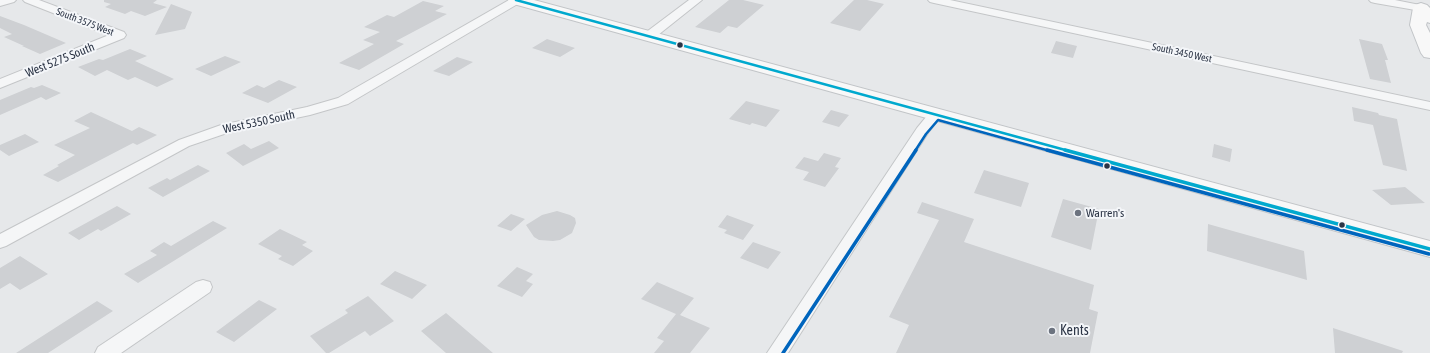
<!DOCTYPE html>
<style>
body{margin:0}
canvas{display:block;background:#e6e8ea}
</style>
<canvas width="1430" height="353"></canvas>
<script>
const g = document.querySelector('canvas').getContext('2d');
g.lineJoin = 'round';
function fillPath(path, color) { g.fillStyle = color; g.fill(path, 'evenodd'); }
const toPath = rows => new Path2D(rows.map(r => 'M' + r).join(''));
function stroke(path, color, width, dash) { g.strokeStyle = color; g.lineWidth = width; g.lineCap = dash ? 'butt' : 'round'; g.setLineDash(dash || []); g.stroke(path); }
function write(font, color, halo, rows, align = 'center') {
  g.font = font + ' "Asap Condensed",sans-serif'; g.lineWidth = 4; g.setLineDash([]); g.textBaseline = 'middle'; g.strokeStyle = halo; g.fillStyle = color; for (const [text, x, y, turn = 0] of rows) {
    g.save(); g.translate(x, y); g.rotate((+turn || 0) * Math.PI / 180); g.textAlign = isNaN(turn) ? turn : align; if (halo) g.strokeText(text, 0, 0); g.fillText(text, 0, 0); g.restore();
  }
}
fillPath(toPath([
 [104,0,157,0,153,3,167,7,145,16,131,11,125,14,105,7,111,4,104,2],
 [729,0,743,0,764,5,737,28,728,26,720,33,695,27],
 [854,0,867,0,884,4,860,31,830,23],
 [423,1,444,6,435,11,447,14,396,41,404,44,359,70,339,63,374,44,363,40,380,32,364,27,387,15,394,17],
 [171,4,192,12,185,29,155,35],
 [0,16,24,25,66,43,40,54,22,46,24,46,4,37,12,34,0,28],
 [547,39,575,48,560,57,532,48],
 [1359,39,1382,44,1388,60,1385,60,1391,83,1370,79],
 [1056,41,1077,46,1073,58,1051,53],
 [130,49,147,56,135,61,174,79,157,87,135,77,128,80,107,70,95,76,78,67,99,59,103,60],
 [225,56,241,62,211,76,195,69],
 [457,57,473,62,449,76,433,71],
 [279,80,297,87,268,103,242,93,257,85,264,88],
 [42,85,61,93,46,100,41,97,0,115,0,100,31,87,34,88],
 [746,101,780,110,766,127,752,123,750,125,729,119],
 [1352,107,1378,113,1379,115,1397,119,1407,171,1383,165,1373,125,1354,121],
 [831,110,849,115,839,127,822,122],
 [91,112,132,131,139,127,157,135,137,145,133,143,58,182,43,175,59,166,57,165,75,155,54,145,90,128,74,121],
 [25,134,39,142,9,156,0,150,0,145],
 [269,141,279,148,243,166,226,153,244,144,251,149],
 [1214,144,1232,149,1230,162,1212,157],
 [824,153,841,158,835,167,839,168,825,187,803,180,809,172,795,168,804,157,818,161],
 [198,165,210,171,163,197,148,188,167,178,170,180],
 [984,170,1029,183,1021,207,974,193],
 [1405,187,1425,203,1391,205,1372,190],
 [1063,199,1099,209,1091,250,1051,237],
 [922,202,974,219,964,242,1094,285,1089,309,1098,312,1090,353,896,353,909,325,889,317,939,220,917,213],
 [117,206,131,214,101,231,98,229,79,240,68,233],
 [557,211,570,215,575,218,576,223,572,233,560,240,553,241,539,240,534,237,526,225,542,215],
 [511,214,525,219,511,231,497,226],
 [727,215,754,225,743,240,724,233,727,230,718,227],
 [213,221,227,228,138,283,124,274,157,255,150,251,164,242,171,246],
 [1208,224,1304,251,1307,280,1207,251],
 [280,229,307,242,302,245,313,251,293,266,278,259,282,256,258,244],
 [753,242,781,252,768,269,740,258],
 [20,256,48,274,20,290,10,283,0,289,0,268],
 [517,267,533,274,526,281,533,284,522,297,497,286],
 [395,271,427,285,412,299,380,284],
 [657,282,694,298,680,315,710,328,690,353,654,353,664,341,657,338,676,314,641,299],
 [368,296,394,321,370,336,365,331,329,353,326,353,310,336,348,313,345,310],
 [259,300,277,309,234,342,216,332],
 [97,301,113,311,48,353,16,353],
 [446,313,493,353,446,353,421,331],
 [1333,328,1403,351,1402,353,1335,353]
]), '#ced0d3');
const minor = toPath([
 [0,0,16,0,14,2,0,6,0,0],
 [23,0,39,0,124,32,126,35,124,38,0,88,0,79,109,35,25,2,23,0],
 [509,0,523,0,521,2,348,104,310,115,230,132,189,146,6,246,0,248,0,234,179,140,221,125,307,107,338,98,509,0],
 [689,0,702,0,653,39,645,39,643,36,645,33,689,0],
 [928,0,950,0,1430,102,1430,110,934,3,930,2,928,0],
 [1369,0,1395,0,1425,6,1427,8,1425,10,1421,11,1375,3,1371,2,1369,0],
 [936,110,941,111,943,114,928,133,788,353,767,353,917,128,931,111,936,110],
 [203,280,210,282,212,287,210,292,121,353,95,353,98,347,196,282,203,280]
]);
const primary = toPath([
 [508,0,534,0,1430,241,1430,257,510,3,508,0],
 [1421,3,1427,5,1430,8,1430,23,1427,22,1426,25,1430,33,1430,58,1424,57,1421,53,1410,25,1413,8,1415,5,1421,3]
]);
stroke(minor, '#c4c6c8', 2);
stroke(primary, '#c2c5c8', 2);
fillPath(minor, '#f5f6f7');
fillPath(primary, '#f8f8f8');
stroke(toPath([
 [516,0,1069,151]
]), '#00a9ce', 2.5);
stroke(toPath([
 [1065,150,1430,249]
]), '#00a9ce', 3.5);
stroke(toPath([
 [915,151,926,134,938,120,1050,151]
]), '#0065bd', 2.5);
stroke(toPath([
 [1047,150,1429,254],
 [783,353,916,150]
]), '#0065bd', 3.5);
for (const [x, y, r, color] of [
 [680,45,3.5,"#2b3445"],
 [1107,166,3.5,"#2b3445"],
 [1078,213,4,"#6c737f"],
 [1342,225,3.5,"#2b3445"],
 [1052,331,4,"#6c737f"]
]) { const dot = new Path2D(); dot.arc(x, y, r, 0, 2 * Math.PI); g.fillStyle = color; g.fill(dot); stroke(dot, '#f4f6f9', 1.5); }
write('10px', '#2b3445', '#f4f6f9', [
 ["South 3575 West",85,22,21],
 ["South 3450 West",1182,53,12]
]);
write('12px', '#2b3445', '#f4f6f9', [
 ["West 5275 South",60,60,-22],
 ["West 5350 South",259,122,-12]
]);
write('12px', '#2b3445', '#f4f6f9', [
 ["Warren's",1086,213]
], 'left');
write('14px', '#2b3445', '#f4f6f9', [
 ["Kents",1060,331]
], 'left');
</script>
